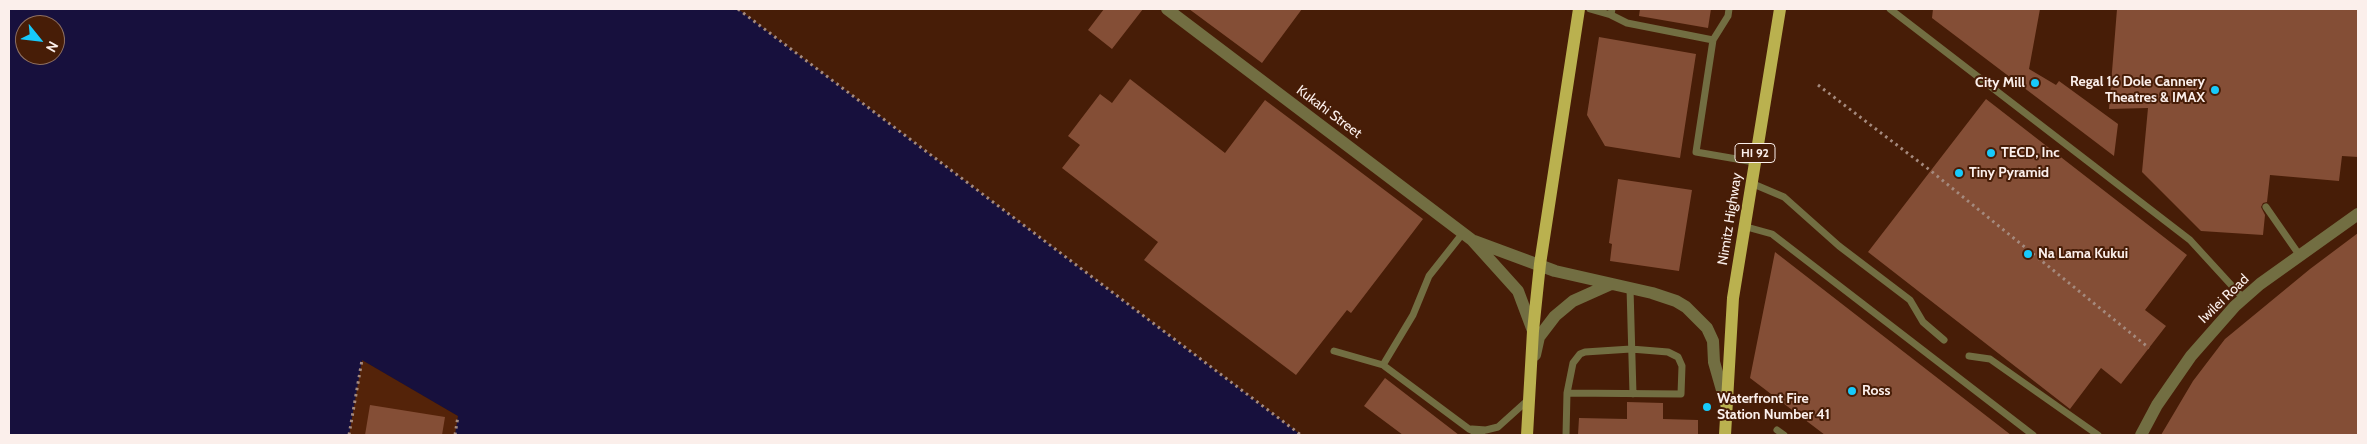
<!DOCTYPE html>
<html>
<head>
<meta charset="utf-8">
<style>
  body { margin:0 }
  #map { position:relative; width:2367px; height:444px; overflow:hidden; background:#471d07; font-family:Cabin,sans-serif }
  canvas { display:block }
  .frame { position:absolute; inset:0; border:10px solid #fbefeb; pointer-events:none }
  .north { position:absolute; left:15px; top:15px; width:50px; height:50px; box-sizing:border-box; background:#471d07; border:1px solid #8f7162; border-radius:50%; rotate:119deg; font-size:14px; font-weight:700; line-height:20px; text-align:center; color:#fbefeb }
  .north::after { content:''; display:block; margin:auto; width:18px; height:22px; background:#17cafb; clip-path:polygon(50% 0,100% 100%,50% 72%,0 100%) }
</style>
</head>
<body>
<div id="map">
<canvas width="2367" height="444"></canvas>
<div class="frame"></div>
<div class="north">N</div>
</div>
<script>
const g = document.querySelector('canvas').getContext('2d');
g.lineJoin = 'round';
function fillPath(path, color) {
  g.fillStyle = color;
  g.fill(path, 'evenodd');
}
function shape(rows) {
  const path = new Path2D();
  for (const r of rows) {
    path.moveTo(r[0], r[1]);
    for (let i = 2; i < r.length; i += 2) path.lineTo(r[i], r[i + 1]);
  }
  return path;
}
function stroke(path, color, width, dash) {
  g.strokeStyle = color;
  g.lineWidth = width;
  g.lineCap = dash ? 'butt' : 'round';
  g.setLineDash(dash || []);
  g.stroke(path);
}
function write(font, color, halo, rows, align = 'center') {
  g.font = font + ' Cabin,sans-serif';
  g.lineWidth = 4;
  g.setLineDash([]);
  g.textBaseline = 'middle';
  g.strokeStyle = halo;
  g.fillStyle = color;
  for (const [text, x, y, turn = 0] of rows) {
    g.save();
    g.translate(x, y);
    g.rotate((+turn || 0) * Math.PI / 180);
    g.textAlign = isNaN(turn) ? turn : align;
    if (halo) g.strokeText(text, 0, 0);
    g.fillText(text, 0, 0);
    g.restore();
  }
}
fillPath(shape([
  [362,360,458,416,455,435,349,435]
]), '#542309');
fillPath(shape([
  [9,9,738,9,1301,435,455,435,458,416,362,360,349,435,9,435],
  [25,25,55,25,55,55,25,55]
]), '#17103d');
fillPath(shape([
  [1104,9,1143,9,1112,49,1088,30],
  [1189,9,1302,9,1262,63],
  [1640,9,1711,9,1708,28,1639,16],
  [1933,9,2040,9,2029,69,2056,85,2059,81,2118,124,2114,156,1932,18],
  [2117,9,2358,9,2358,157,2342,156,2339,181,2270,175,2267,202,2263,203,2261,207,2265,215,2263,235,2201,231,2142,172,2148,108,2109,109],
  [1599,37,1696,54,1680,158,1605,146,1587,115],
  [1130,79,1225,153,1265,100,1423,219,1351,313,1347,310,1296,375,1144,260,1158,242,1062,168,1080,145,1068,136,1100,94,1112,103],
  [1986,99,2187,255,2145,310,2166,326,2121,384,2101,368,2070,409,1868,252],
  [1618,179,1692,190,1679,271,1610,261,1612,244,1609,243],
  [2358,233,2358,435,2161,435,2193,381,2225,339,2310,269],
  [1775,252,2011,435,1825,435,1750,378],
  [1385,378,1459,435,1403,435,1364,406],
  [1627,402,1663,403,1663,419,1698,420,1698,435,1578,435,1579,418,1627,419],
  [370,405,445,417,442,435,365,435]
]), '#844e36');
stroke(shape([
  [738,9,1301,435],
  [1818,85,1931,171,2149,348],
  [349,435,362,360],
  [455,435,458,416]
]), '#a58a7e', 3, [2.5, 4]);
stroke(shape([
  [1590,9,1611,15],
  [1612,9,1611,15,1627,23,1713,40,1728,16,1729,9],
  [1890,9,2190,240,2244,299],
  [1713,40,1696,152,1754,162],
  [1751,183,1784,197,1839,246,1910,300,1923,322,1944,340],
  [2266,207,2300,256],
  [1743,226,1772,234,2033,435],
  [1630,288,1633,394],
  [1334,351,1383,365,1469,429,1482,435],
  [1969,356,1990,359,2098,435],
  [1383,365,1413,315,1429,276,1463,233],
  [1472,429,1486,430,1498,427,1528,400],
  [1777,430,1784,435],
  [1566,435,1567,393,1573,363,1580,354,1585,352,1631,349,1668,352,1678,357,1682,366,1681,394,1567,393]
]), '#726e42', 7);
stroke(shape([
  [1167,9,1472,240,1518,291,1533,331],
  [1474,241,1555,271,1652,293,1676,301,1686,307,1707,328,1713,341,1714,362,1726,404],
  [1535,355,1539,337,1555,316,1573,301,1611,284]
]), '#726e42', 12);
stroke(shape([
  [2141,435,2157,405,2191,356,2235,306,2260,284,2358,214]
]), '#726e42', 12);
stroke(shape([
  [1527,435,1533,331,1540,264,1579,9],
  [1725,435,1733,298,1780,9]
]), '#bab14f', 12);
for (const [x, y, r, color] of [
  [2035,83,5,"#17cafb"],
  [2215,90,5,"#17cafb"],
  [1991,153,5,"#17cafb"],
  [1959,173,5,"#17cafb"],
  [2028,254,5,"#17cafb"],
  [1852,391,5,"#17cafb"],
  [1707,407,5,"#17cafb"]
]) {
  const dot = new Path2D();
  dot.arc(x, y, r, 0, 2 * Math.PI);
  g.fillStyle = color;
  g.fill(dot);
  stroke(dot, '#471d07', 2);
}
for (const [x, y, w] of [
  [1755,153,40]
]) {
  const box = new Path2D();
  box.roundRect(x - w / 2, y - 9.5, w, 19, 4);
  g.fillStyle = '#471d07';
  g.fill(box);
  stroke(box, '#fbefeb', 1);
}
write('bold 12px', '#fbefeb', null, [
  ["HI 92",1755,153]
]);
write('bold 14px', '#fbefeb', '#471d07', [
  ["Regal 16 Dole Cannery",2205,82,"right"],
  ["Theatres & IMAX",2205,98,"right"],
  ["City Mill",2025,83,"right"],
  ["TECD, Inc",2001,153],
  ["Tiny Pyramid",1969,173],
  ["Na Lama Kukui",2038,254],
  ["Ross",1862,391],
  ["Waterfront Fire",1717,399],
  ["Station Number 41",1717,415]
], 'left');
write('14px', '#fbefeb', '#471d07', [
  ["Kukahi Street",1329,112,37],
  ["Nimitz Highway",1730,219,-81],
  ["Iwilei Road",2224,299,-44]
]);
</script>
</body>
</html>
